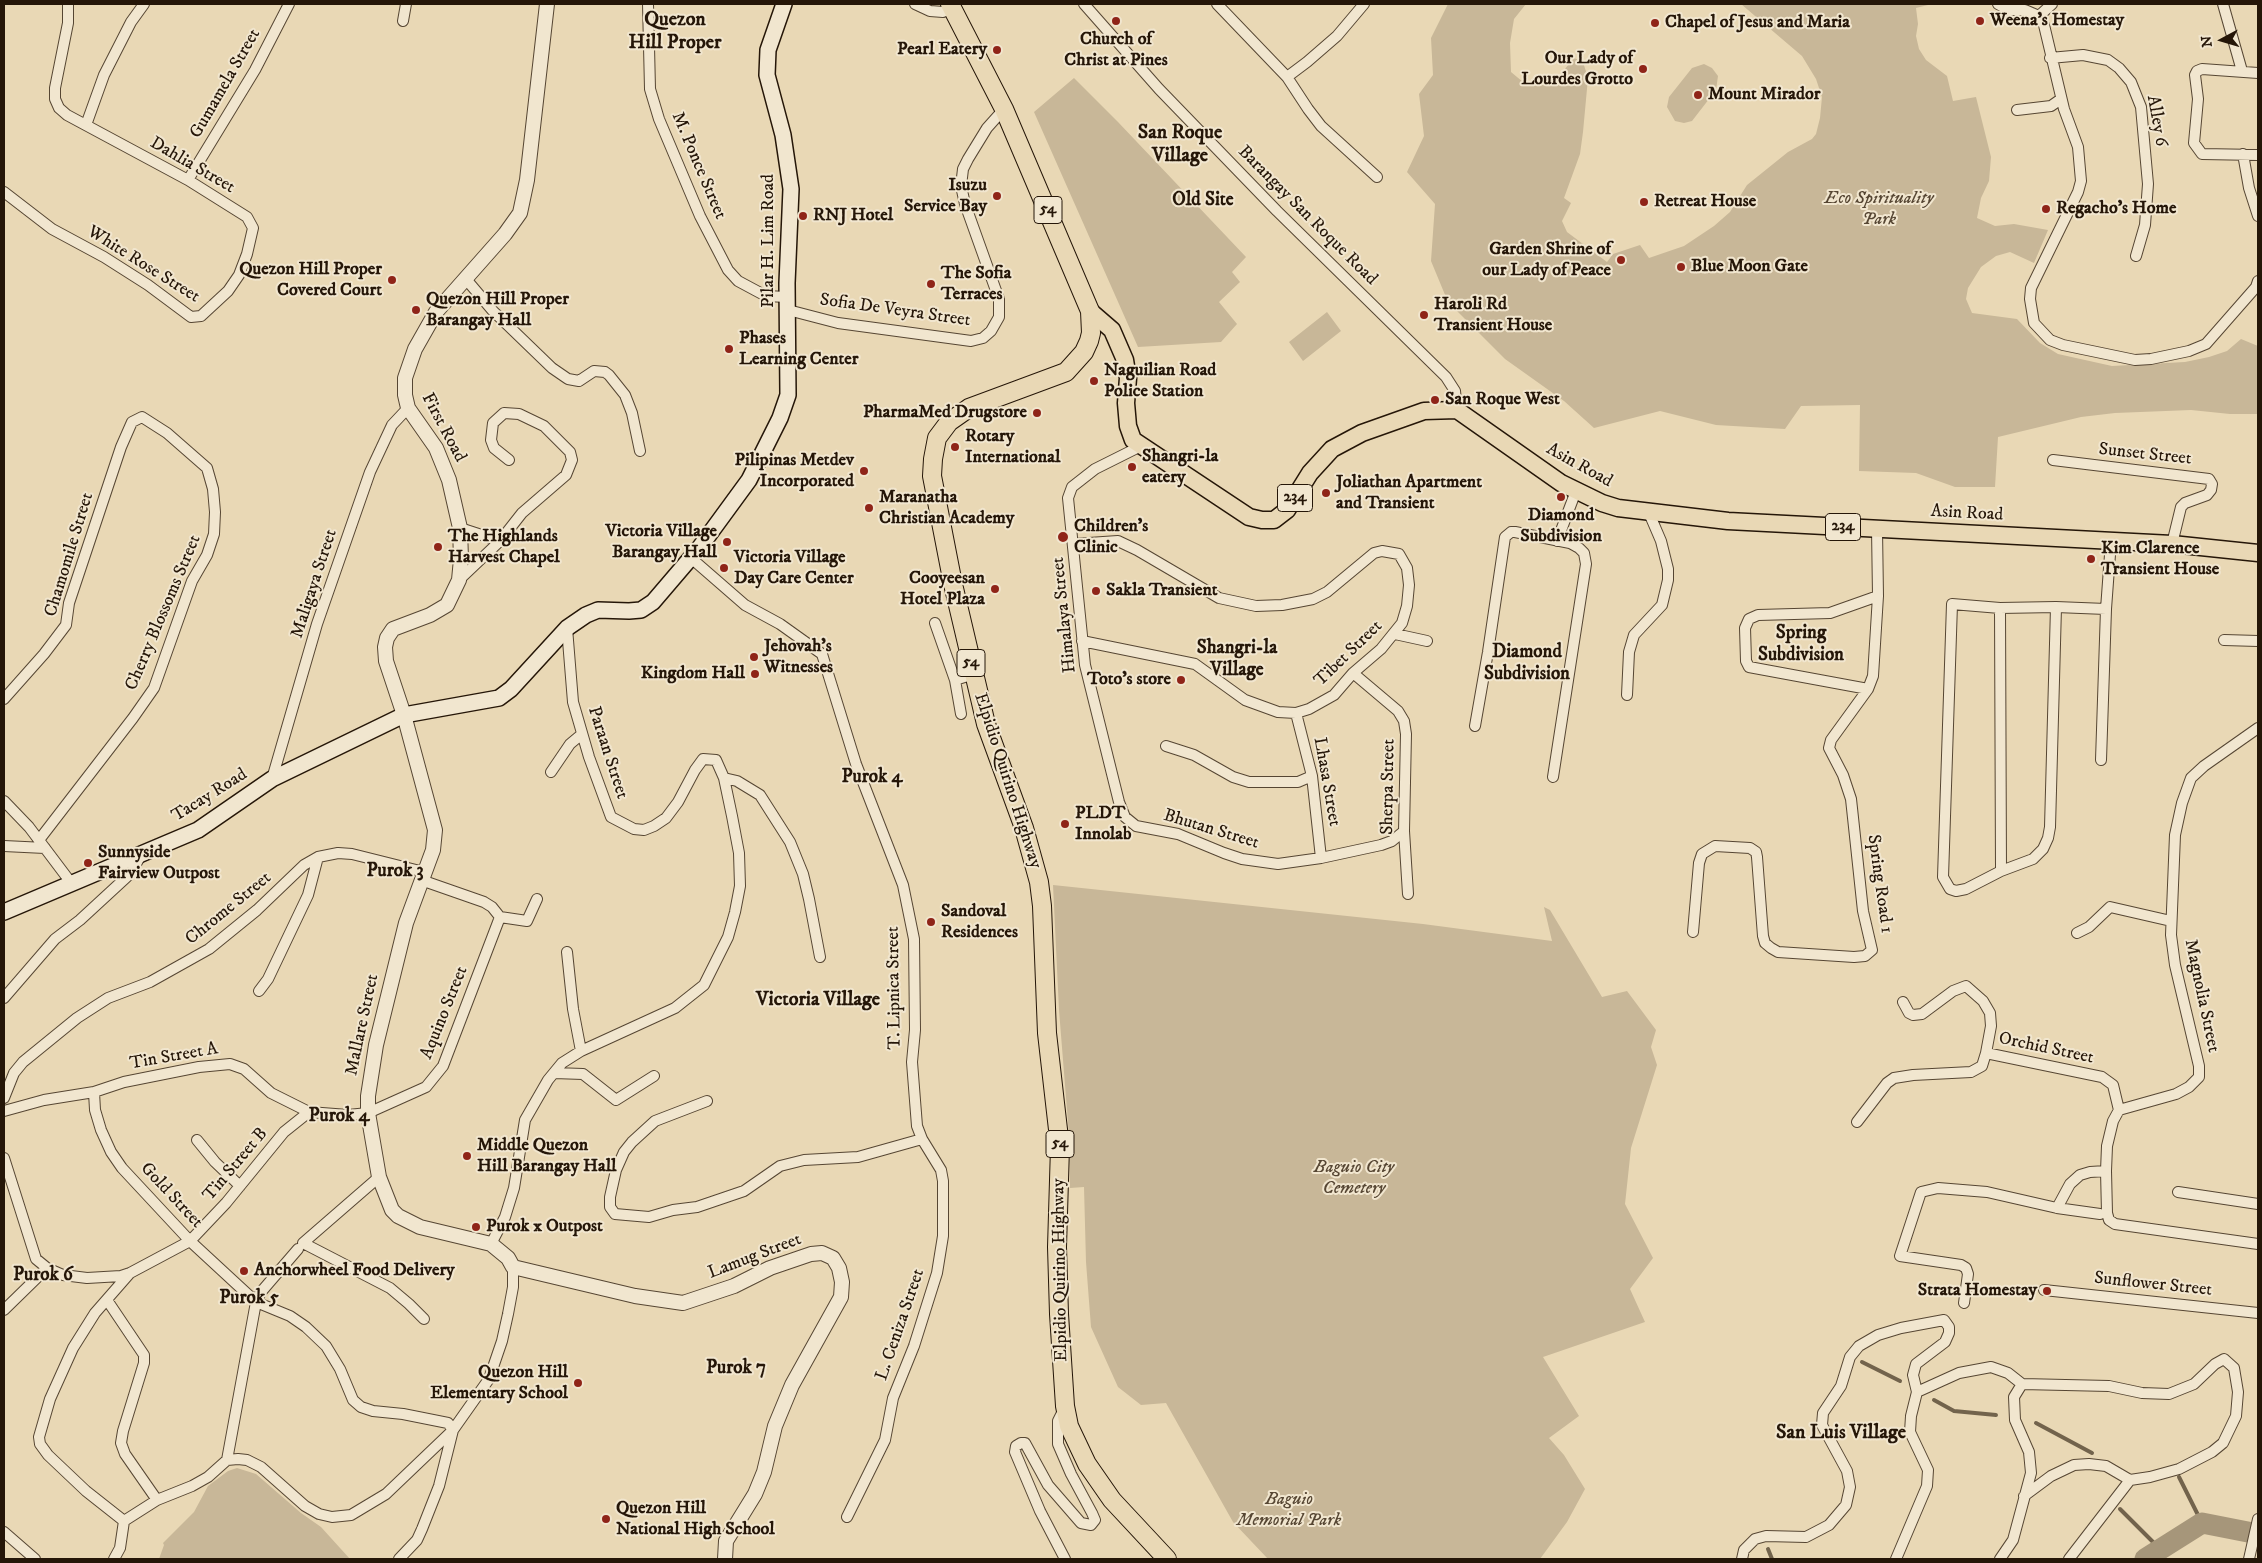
<!DOCTYPE html>
<html>
<head>
<meta charset="utf-8">
<style>
  body { margin:0 }
  #map { position:relative; width:2262px; height:1563px; overflow:hidden; background:#e9d8b5; font-family:"IM FELL DW Pica",serif }
  canvas { display:block }
  .frame { position:absolute; inset:0; border:5px solid #251608; pointer-events:none }
  .north { position:absolute; left:2197px; top:15px; width:50px; height:50px; -webkit-text-stroke:4px #f1e6cf; paint-order:stroke; rotate:264deg; font-size:14px; font-weight:700; line-height:20px; text-align:center; color:#251608 }
  .north::after { content:''; display:block; margin:auto; width:18px; height:22px; background:#251608; clip-path:polygon(50% 0,100% 100%,50% 72%,0 100%) }
</style>
</head>
<body>
<div id="map">
<canvas width="2262" height="1563"></canvas>
<div class="frame"></div>
<div class="north">N</div>
</div>
<script>
const g = document.querySelector('canvas').getContext('2d');
g.lineJoin = 'round';
function fillPath(path, color) {
  g.fillStyle = color;
  g.fill(path, 'evenodd');
}
function shape(rows) {
  const path = new Path2D();
  for (const r of rows) {
    path.moveTo(r[0], r[1]);
    for (let i = 2; i < r.length; i += 2) path.lineTo(r[i], r[i + 1]);
  }
  return path;
}
function stroke(path, color, width, dash) {
  g.strokeStyle = color;
  g.lineWidth = width;
  g.lineCap = dash ? 'butt' : 'round';
  g.setLineDash(dash || []);
  g.stroke(path);
}
function write(font, color, halo, rows, align = 'center') {
  g.font = font + ' "IM FELL DW Pica",serif';
  g.lineWidth = 4;
  g.setLineDash([]);
  g.textBaseline = 'middle';
  g.strokeStyle = halo;
  g.fillStyle = color;
  for (const [text, x, y, turn = 0] of rows) {
    g.save();
    g.translate(x, y);
    g.rotate((+turn || 0) * Math.PI / 180);
    g.textAlign = isNaN(turn) ? turn : align;
    if (halo) g.strokeText(text, 0, 0);
    g.fillText(text, 0, 0);
    g.restore();
  }
}
fillPath(shape([
  [1448,4,1526,4,1514,19,1510,43,1511,72,1523,82,1542,82,1559,76,1574,58,1583,62,1588,78,1583,132,1580,154,1564,198,1571,203,1562,221,1567,232,1607,262,1613,254,1640,245,1649,258,1684,246,1714,226,1730,212,1747,185,1788,152,1812,139,1816,134,1820,118,1822,97,1816,79,1802,56,1741,4,1932,4,1916,8,1918,24,1916,36,1919,49,1926,60,1947,76,1953,101,1976,97,1991,157,1989,181,1981,198,1977,218,1995,226,2014,224,2048,230,2034,263,2010,252,1996,256,1981,267,1968,288,1966,299,1972,313,2017,319,2040,343,2058,354,2112,366,2185,362,2209,357,2227,351,2241,339,2258,346,2258,414,2230,414,2191,410,2115,413,2081,417,1998,437,1995,487,1955,487,1916,473,1859,471,1860,405,1801,406,1785,429,1716,425,1660,411,1594,428,1564,401,1505,359,1448,302,1431,261,1435,204,1407,172,1424,136,1419,94,1433,75,1431,38],
  [1704,64,1712,68,1718,76,1716,90,1692,121,1684,123,1675,121,1667,107,1669,97,1692,68],
  [1074,78,1118,122,1246,257,1232,272,1240,282,1219,302,1237,324,1221,342,1138,347,1034,112],
  [1327,312,1341,331,1303,361,1289,342],
  [1053,885,1423,924,1552,941,1544,907,1550,910,1602,997,1627,991,1656,1030,1651,1047,1657,1065,1631,1148,1625,1204,1653,1258,1630,1289,1645,1322,1543,1357,1579,1416,1549,1438,1564,1455,1585,1489,1567,1522,1540,1559,1268,1559,1233,1522,1166,1403,1141,1405,1118,1387,1091,1327,1086,1262,1084,1187,1070,1188,1069,1135,1059,1010],
  [237,1468,256,1474,301,1513,321,1527,350,1559,159,1559,164,1545,163,1543,194,1512,208,1486,228,1471]
]), '#c8b798');
stroke(shape([
  [1862,1362,1900,1381],
  [1934,1400,1954,1411,1996,1415],
  [2036,1423,2092,1453],
  [2179,1477,2202,1523],
  [2120,1509,2161,1550],
  [1768,1549,1772,1559]
]), '#72634c', 4);
stroke(shape([
  [2145,1559,2202,1523,2258,1534]
]), '#a6967a', 21);
const minor = shape([
  [648,4,650,89,659,119,700,216,728,270,738,281,766,296,787,297],
  [915,4,930,11,943,12,952,8],
  [1084,4,1159,89,1277,211,1446,377,1455,391,1457,410],
  [1217,4,1287,77,1308,109,1321,126,1377,177],
  [1998,4,2009,10,2025,10,2039,16,2044,25,2064,109,2078,147,2081,181,2078,192,2031,288,2030,299,2034,323,2050,340,2063,345,2135,360,2151,359,2189,351,2206,344,2256,287,2258,281],
  [2223,4,2242,71],
  [2039,16,2052,4],
  [403,21,406,4],
  [2050,58,2083,55,2108,60,2119,68,2131,82,2141,107,2148,184,2145,225,2136,256],
  [2258,73,2202,69,2197,71,2195,75,2198,99,2194,143,2202,154,2258,155],
  [1287,77,1307,62,1337,36,1364,4],
  [2017,110,2051,106,2061,99],
  [86,125,104,75,131,22,144,4],
  [2243,154,2249,188,2258,216],
  [188,180,255,70,289,4],
  [4,192,52,229,104,257,148,285,191,317,201,316,228,291,239,275,247,254,253,228,247,217,188,180,67,115,59,108,55,99,55,88,68,23,68,4],
  [465,278,493,311,552,368,568,379,579,381,594,371,605,372,609,375,625,395,632,413,640,451],
  [788,310,838,323,971,341,983,338,991,331,999,317,999,299,965,204,961,186,963,169,968,159,987,128,1004,109],
  [1141,446,1095,469,1072,487,1068,498,1085,665,1119,802,1125,817,1136,826,1178,834,1224,853,1242,859,1278,864,1321,858,1381,845,1392,841,1404,831],
  [2053,460,2209,479,2212,484,2211,490,2207,495,2185,503,2181,507,2172,544],
  [500,541,522,513,566,475,572,460,570,452,544,426,519,414,504,413,493,423,491,440,494,448,509,460],
  [1557,541,1576,491],
  [1074,544,1118,541,1137,550,1219,598,1256,606,1282,605,1313,599,1327,592,1374,553,1382,551,1399,554,1407,568,1409,585,1407,606,1402,623,1381,649,1353,673,1334,695,1309,709,1296,713,1278,712,1245,700,1195,664,1082,641],
  [691,558,745,605,780,624,822,654,856,764,903,885,914,939,915,1030,912,1062,917,1126,922,1139,941,1170,943,1181,943,1236,937,1273,914,1346,893,1398,885,1440,847,1517],
  [459,580,500,541,460,528],
  [2056,607,2050,827,2048,838,2043,849,2033,859,2001,871,1966,889,1956,891,1950,889,1943,877,1952,604,2000,608,2056,607,2106,609,2111,541],
  [2000,608,2001,871],
  [935,623,955,680,974,674],
  [1395,634,1427,641],
  [2224,640,2258,641],
  [1353,673,1398,711,1404,721,1406,734,1404,831,1408,894],
  [955,680,961,714],
  [1868,689,1749,667,1746,661,1745,628,1749,619,1758,615,1830,613,1878,596],
  [1627,695,1629,652,1634,635,1662,605,1668,580,1668,569,1661,541,1649,513],
  [4,699,44,654,66,625,69,603,121,447,132,422,142,417,167,433,207,468,213,489,215,512,214,534,207,555,192,581,154,688,133,718,39,840],
  [1296,713,1312,776,1321,858],
  [1475,726,1488,652,1505,537,1511,532,1515,532,1570,543,1579,548,1584,553,1586,564,1553,777],
  [2258,728,2204,766,2191,778,2182,803,2175,835,2171,935,2175,965,2199,1066,2199,1077,2189,1087,2176,1094,2119,1110,2113,1121,2107,1146,2106,1171,2107,1213,2109,1220,2115,1224,2258,1244],
  [1166,746,1194,755,1233,777,1249,782,1298,782,1312,776],
  [2101,760,2106,609],
  [551,772,570,744,582,734],
  [724,778,737,781,760,795,790,842,803,874,809,899,820,957],
  [272,779,317,624,370,472,392,425,408,408],
  [4,801,29,827,72,884],
  [4,846,45,848],
  [421,880,484,902,492,907,500,917,527,921,537,899],
  [1693,932,1699,863,1702,854,1715,846,1750,848,1756,852,1757,857,1763,936,1765,943,1771,948,1778,952,1854,957,1865,956,1872,950,1863,911,1851,799,1843,775,1829,748,1831,740,1868,689,1873,676,1878,596,1877,529],
  [2077,933,2089,927,2110,907,2171,921],
  [567,952,573,1009,581,1051],
  [259,991,268,979,308,895,318,857],
  [4,998,55,939,80,920,131,873,142,853],
  [1903,1002,1909,1013,1913,1015,1922,1014,1953,991,1966,986,1983,1001,1990,1013,1991,1026,1986,1053],
  [554,1073,583,1074,616,1100,654,1076],
  [94,1092,95,1110,101,1130,111,1152,122,1168,190,1241,256,1302,290,1316,306,1327,326,1346,340,1369,353,1400,361,1407,373,1411,403,1414,448,1423,453,1430,386,1494,351,1515,332,1517,319,1514,305,1506,261,1467,247,1460,238,1459,227,1460,208,1477,192,1486,157,1500,124,1521],
  [4,1098,14,1073,23,1062,77,1018,108,998,150,982,209,949,257,910,304,865,318,857,338,853,352,854,424,872],
  [707,1101,655,1121,632,1142,624,1152,616,1170,610,1197,610,1207,615,1214,649,1217,673,1210,697,1207,744,1191,780,1166,804,1160,858,1157,922,1139],
  [4,1111,44,1100,94,1092,124,1082,199,1067,230,1064,244,1069,271,1093,309,1112,348,1115,368,1113,426,1087,443,1066,500,917],
  [1857,1122,1887,1083,1894,1078,1913,1075,1971,1072,1982,1066,1986,1053,2102,1077,2113,1085,2119,1110],
  [197,1140,215,1162,240,1186],
  [4,1158,36,1259,47,1268,63,1275,87,1278,121,1276,130,1273,190,1241,226,1203,284,1132,309,1112],
  [379,1177,303,1243,390,1288,409,1304,424,1319],
  [2178,1192,2258,1204],
  [2057,1208,2070,1184,2080,1175,2090,1172,2106,1171],
  [491,1244,505,1217,514,1188,525,1120,548,1080,562,1063,581,1051,675,1008,704,985,728,937,735,912,740,886,739,853,732,816,724,778,716,760,703,759,695,770,678,802,666,818,654,826,644,830,634,829,611,817,589,757,573,702,567,628],
  [2044,1290,2258,1313],
  [107,1300,144,1355,144,1363,123,1431,121,1443,125,1454,157,1500],
  [1964,1303,1968,1274,1966,1268,1961,1265,1900,1256,1921,1192,1938,1188,1987,1192,2057,1208,2100,1214],
  [4,1310,47,1268],
  [1065,1407,1058,1421,1058,1444,1071,1474,1092,1513,1095,1520,1091,1525,1081,1523,1048,1485,1025,1443,1021,1443,1016,1446,1015,1452,1040,1511,1065,1559],
  [227,1460,256,1302,261,1292,298,1249],
  [124,1521,86,1491,48,1455,40,1444,39,1437,50,1399,73,1348,95,1313,130,1273],
  [4,1532,35,1559],
  [114,1559,120,1548,124,1521],
  [399,1559,417,1540,422,1529,439,1486,453,1430,489,1379,502,1341,508,1314,513,1287,513,1267],
  [1742,1559,1744,1550,1755,1539,1766,1536,1806,1537,1829,1525,1846,1505,1850,1487,1847,1471,1822,1425,1823,1413,1841,1386,1850,1357,1859,1346,1878,1335,1901,1328,1944,1320,1949,1327,1949,1333,1945,1342,1916,1364,1913,1375,1917,1392],
  [1896,1559,1927,1486,1928,1470,1910,1432,1911,1416,1917,1392,1959,1373,1991,1367,2008,1373,2022,1384,2109,1386,2142,1393,2169,1394,2194,1384,2215,1364,2224,1359,2234,1368,2238,1392,2236,1416,2223,1443,2212,1452,2179,1469,2150,1477,2130,1480,2106,1466,2089,1464,2074,1465,2051,1476,2024,1496],
  [2000,1559,2013,1540,2031,1473,2029,1452,2015,1420,2014,1397,2022,1384],
  [2069,1559,2130,1480],
  [2249,1559,2258,1519]
]);
const tertiary = shape([
  [547,4,527,180,520,213,505,234,436,312,415,349,405,378,405,395,408,408,436,448,449,480,460,528,461,559,459,580,447,605,430,615,393,629,387,638,385,647,386,661,404,715,435,830,433,850,406,923,376,1045,368,1096,368,1113,379,1177,392,1210,398,1216,420,1227,491,1244,508,1258,513,1267,635,1296,683,1303,734,1286,770,1268,811,1254,822,1253,833,1258,839,1268,842,1282,841,1297,792,1385,775,1426,764,1472,755,1494,726,1541,725,1559]
]);
const secondary = shape([
  [4,912,198,830,272,779,404,715,499,698,511,689,567,628,586,615,598,610,629,611,641,610,653,602,700,547,749,480,780,418,788,395,787,283,791,189,783,135,767,75,768,50,784,4]
]);
const primary = shape([
  [1090,311,1112,330,1125,360,1128,378,1126,403,1128,426,1133,440,1249,517,1262,520,1274,520,1287,510,1310,473,1332,449,1362,433,1424,411,1457,410,1561,483,1602,503,1618,508,1728,521,2172,544,2258,553]
]);
const trunk = shape([
  [950,4,1004,109,1090,311,1091,333,1089,341,1084,352,1066,372,969,408,949,422,937,438,933,459,932,476,953,584,986,724,1024,828,1039,882,1042,906,1047,1033,1060,1147,1057,1247,1059,1314,1065,1406,1069,1426,1087,1464,1112,1500,1167,1559]
]);
stroke(minor, '#564633', 12);
stroke(tertiary, '#564633', 16);
stroke(secondary, '#251608', 18);
stroke(primary, '#251608', 19);
stroke(trunk, '#251608', 20);
stroke(minor, '#f1e6cf', 10);
stroke(tertiary, '#f1e6cf', 14);
stroke(secondary, '#f1e6cf', 15);
stroke(primary, '#e9d8b5', 16);
stroke(trunk, '#e9d8b5', 18);
for (const [x, y, r, color] of [
  [1116,21,5,"#8f2418"],
  [1980,21,5,"#8f2418"],
  [1655,23,5,"#8f2418"],
  [997,50,5,"#8f2418"],
  [1643,69,5,"#8f2418"],
  [1698,95,5,"#8f2418"],
  [997,196,5,"#8f2418"],
  [1644,202,5,"#8f2418"],
  [2046,209,5,"#8f2418"],
  [803,216,5,"#8f2418"],
  [1621,260,5,"#8f2418"],
  [1681,267,5,"#8f2418"],
  [392,280,5,"#8f2418"],
  [931,284,5,"#8f2418"],
  [416,310,5,"#8f2418"],
  [1424,315,5,"#8f2418"],
  [729,349,5,"#8f2418"],
  [1094,381,5,"#8f2418"],
  [1435,400,5,"#8f2418"],
  [1037,413,5,"#8f2418"],
  [955,447,5,"#8f2418"],
  [1132,467,5,"#8f2418"],
  [864,471,5,"#8f2418"],
  [1326,493,5,"#8f2418"],
  [1561,497,5,"#8f2418"],
  [869,508,5,"#8f2418"],
  [1063,537,6,"#8f2418"],
  [727,542,5,"#8f2418"],
  [438,547,5,"#8f2418"],
  [2091,559,5,"#8f2418"],
  [724,568,5,"#8f2418"],
  [995,589,5,"#8f2418"],
  [1096,591,5,"#8f2418"],
  [754,657,5,"#8f2418"],
  [755,674,5,"#8f2418"],
  [1181,680,5,"#8f2418"],
  [1065,824,5,"#8f2418"],
  [88,863,5,"#8f2418"],
  [931,922,5,"#8f2418"],
  [467,1156,5,"#8f2418"],
  [476,1227,5,"#8f2418"],
  [244,1271,5,"#8f2418"],
  [2047,1291,5,"#8f2418"],
  [578,1383,5,"#8f2418"],
  [606,1519,5,"#8f2418"]
]) {
  const dot = new Path2D();
  dot.arc(x, y, r, 0, 2 * Math.PI);
  g.fillStyle = color;
  g.fill(dot);
  stroke(dot, '#f1e6cf', 2);
}
for (const [x, y, w] of [
  [1048,210,28],
  [1295,498,35],
  [1843,527,35],
  [971,663,28],
  [1060,1144,28]
]) {
  const box = new Path2D();
  box.roundRect(x - w / 2, y - 13.5, w, 27, 4);
  g.fillStyle = '#f1e6cf';
  g.fill(box);
  stroke(box, '#251608', 1);
}
write('bold 16px', '#251608', null, [
  ["54",1048,210],
  ["234",1295,498],
  ["234",1843,527],
  ["54",971,663],
  ["54",1060,1144]
]);
write('bold 18px', '#251608', '#f1e6cf', [
  ["Weena's Homestay",1990,21],
  ["Chapel of Jesus and Maria",1665,23],
  ["Church of",1116,40,"center"],
  ["Christ at Pines",1116,61,"center"],
  ["Pearl Eatery",987,50,"right"],
  ["Our Lady of",1633,59,"right"],
  ["Lourdes Grotto",1633,80,"right"],
  ["Mount Mirador",1708,95],
  ["Isuzu",987,186,"right"],
  ["Service Bay",987,207,"right"],
  ["Retreat House",1654,202],
  ["Regacho’s Home",2056,209],
  ["RNJ Hotel",813,216],
  ["Garden Shrine of",1611,250,"right"],
  ["our Lady of Peace",1611,271,"right"],
  ["Blue Moon Gate",1691,267],
  ["Quezon Hill Proper",382,270,"right"],
  ["Covered Court",382,291,"right"],
  ["The Sofia",941,274],
  ["Terraces",941,295],
  ["Quezon Hill Proper",426,300],
  ["Barangay Hall",426,321],
  ["Haroli Rd",1434,305],
  ["Transient House",1434,326],
  ["Phases",739,339],
  ["Learning Center",739,360],
  ["Naguilian Road",1104,371],
  ["Police Station",1104,392],
  ["San Roque West",1445,400],
  ["PharmaMed Drugstore",1027,413,"right"],
  ["Rotary",965,437],
  ["International",965,458],
  ["Shangri-la",1142,457],
  ["eatery",1142,478],
  ["Pilipinas Metdev",854,461,"right"],
  ["Incorporated",854,482,"right"],
  ["Joliathan Apartment",1336,483],
  ["and Transient",1336,504],
  ["Maranatha",879,498],
  ["Christian Academy",879,519],
  ["Diamond",1561,516,"center"],
  ["Subdivision",1561,537,"center"],
  ["Children's",1074,527],
  ["Clinic",1074,548],
  ["Victoria Village",717,532,"right"],
  ["Barangay Hall",717,553,"right"],
  ["The Highlands",448,537],
  ["Harvest Chapel",448,558],
  ["Kim Clarence",2101,549],
  ["Transient House",2101,570],
  ["Victoria Village",734,558],
  ["Day Care Center",734,579],
  ["Cooyeesan",985,579,"right"],
  ["Hotel Plaza",985,600,"right"],
  ["Sakla Transient",1106,591],
  ["Jehovah's",764,647],
  ["Witnesses",764,668],
  ["Kingdom Hall",745,674,"right"],
  ["Toto's store",1171,680,"right"],
  ["PLDT",1075,814],
  ["Innolab",1075,835],
  ["Sunnyside",98,853],
  ["Fairview Outpost",98,874],
  ["Sandoval",941,912],
  ["Residences",941,933],
  ["Middle Quezon",477,1146],
  ["Hill Barangay Hall",477,1167],
  ["Purok x Outpost",486,1227],
  ["Anchorwheel Food Delivery",254,1271],
  ["Strata Homestay",2037,1291,"right"],
  ["Quezon Hill",568,1373,"right"],
  ["Elementary School",568,1394,"right"],
  ["Quezon Hill",616,1509],
  ["National High School",616,1530]
], 'left');
write('18px', '#251608', '#f1e6cf', [
  ["Gumamela Street",226,84,-60],
  ["Alley 6",2156,121,80],
  ["Dahlia Street",192,166,30],
  ["M. Ponce Street",698,166,67],
  ["Barangay San Roque Road",1307,216,45],
  ["Pilar H. Lim Road",769,241,-90],
  ["White Rose Street",143,265,32],
  ["Sofia De Veyra Street",895,311,8],
  ["First Road",443,428,62],
  ["Sunset Street",2145,455,6],
  ["Asin Road",1579,466,29],
  ["Asin Road",1967,514,3],
  ["Chamomile Street",70,555,-73],
  ["Maligaya Street",315,584,-72],
  ["Cherry Blossoms Street",164,613,-67],
  ["Himalaya Street",1065,615,-96],
  ["Tibet Street",1349,654,-44],
  ["Paraan Street",607,753,72],
  ["Elpidio Quirino Highway",1007,781,72],
  ["Lhasa Street",1326,782,80],
  ["Sherpa Street",1389,787,-89],
  ["Tacay Road",210,796,-32],
  ["Bhutan Street",1211,830,17],
  ["Spring Road 1",1879,884,82],
  ["Chrome Street",229,909,-39],
  ["T. Lipnica Street",895,988,-91],
  ["Magnolia Street",2201,996,78],
  ["Aquino Street",445,1013,-68],
  ["Mallare Street",363,1025,-78],
  ["Orchid Street",2046,1049,12],
  ["Tin Street A",174,1057,-10],
  ["Tin Street B",236,1165,-50],
  ["Gold Street",171,1196,47],
  ["Lamug Street",755,1257,-21],
  ["Elpidio Quirino Highway",1061,1270,-91],
  ["Sunflower Street",2153,1285,6],
  ["L. Ceniza Street",901,1325,-71]
]);
write('italic 18px', '#564633', '#f1e6cf', [
  ["Eco Spirituality",1879,199],
  ["Park",1879,220],
  ["Baguio City",1354,1168],
  ["Cemetery",1354,1189],
  ["Baguio",1289,1500],
  ["Memorial Park",1289,1521]
]);
write('bold 19px', '#251608', '#f1e6cf', [
  ["Old Site",1203,201],
  ["Spring",1801,634],
  ["Subdivision",1801,656],
  ["Shangri-la",1237,649],
  ["Village",1237,671],
  ["Diamond",1527,653],
  ["Subdivision",1527,675],
  ["Purok 4",872,778],
  ["Purok 3",395,872],
  ["Purok 4",339,1117],
  ["Purok 6",43,1276],
  ["Purok 5",249,1299],
  ["Purok 7",736,1369]
]);
write('bold 20px', '#251608', '#f1e6cf', [
  ["Quezon",675,21],
  ["Hill Proper",675,44],
  ["San Roque",1180,134],
  ["Village",1180,157],
  ["Victoria Village",818,1001],
  ["San Luis Village",1841,1434]
]);
</script>
</body>
</html>
